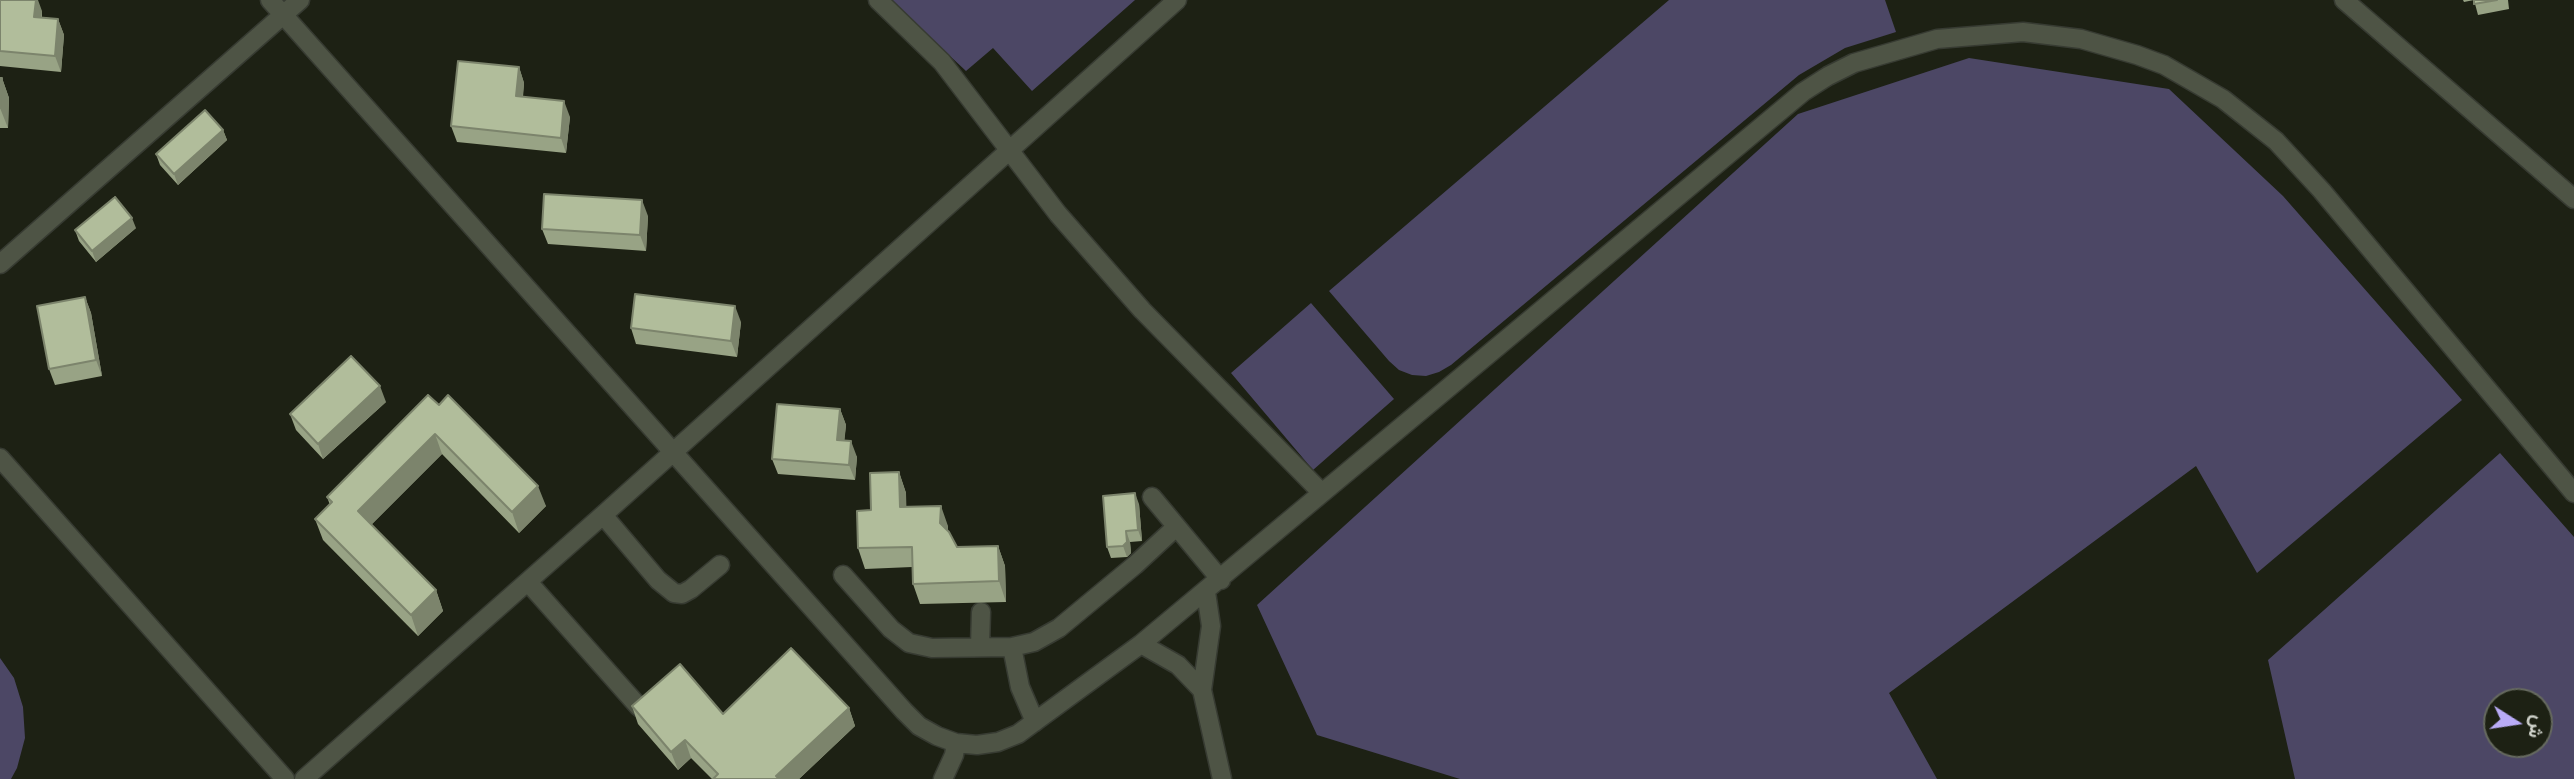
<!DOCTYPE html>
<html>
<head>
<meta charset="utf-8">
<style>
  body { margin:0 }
  #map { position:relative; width:2574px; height:779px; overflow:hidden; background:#1d2114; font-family:Helvetica,Vazirmatn,sans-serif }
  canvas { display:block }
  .north { position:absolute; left:2483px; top:688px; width:70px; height:70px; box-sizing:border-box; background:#1d2114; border:2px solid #65695e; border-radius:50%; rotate:102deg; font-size:19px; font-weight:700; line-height:28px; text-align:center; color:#d1d4cc }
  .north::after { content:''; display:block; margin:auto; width:24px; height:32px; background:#b9abf7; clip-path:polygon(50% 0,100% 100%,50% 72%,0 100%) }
</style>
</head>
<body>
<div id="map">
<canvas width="2574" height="779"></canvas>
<div class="north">ش</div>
</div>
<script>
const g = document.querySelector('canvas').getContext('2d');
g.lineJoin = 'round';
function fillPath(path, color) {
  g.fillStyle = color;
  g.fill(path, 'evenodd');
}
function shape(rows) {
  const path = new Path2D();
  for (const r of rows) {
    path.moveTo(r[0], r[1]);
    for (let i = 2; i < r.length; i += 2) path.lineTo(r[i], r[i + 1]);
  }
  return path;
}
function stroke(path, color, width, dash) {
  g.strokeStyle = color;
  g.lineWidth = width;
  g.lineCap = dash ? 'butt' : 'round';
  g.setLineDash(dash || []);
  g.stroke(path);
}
fillPath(shape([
  [890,0,1135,0,1032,91,993,48,966,71],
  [1669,0,1885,0,1896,32,1845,48,1799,75,1451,365,1439,372,1426,376,1412,375,1399,370,1389,361,1329,291],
  [1969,58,2169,89,2283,196,2462,400,2257,573,2196,466,1889,693,1937,779,1460,779,1317,735,1257,605,1798,114],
  [1311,303,1394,399,1313,470,1231,373],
  [2500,453,2574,537,2574,779,2295,779,2268,660],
  [2497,702,2539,702,2539,744,2497,744],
  [0,658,14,678,23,707,25,738,17,768,11,779,0,779]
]), '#4c4765');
const minor = shape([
  [270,0,904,711,919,726,937,736,956,743,977,745,998,742,1018,734,1141,644,1803,92,1828,76,1854,63,1937,39,2023,32,2081,39,2137,55,2164,65,2223,99,2276,141,2322,191,2574,493],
  [878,0,942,62,1058,214,1142,310,1321,492],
  [2344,0,2574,199],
  [0,264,300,0],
  [0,458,285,779],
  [1152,497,1221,580],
  [603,515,658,580,674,593,682,594,691,589,720,565],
  [843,575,891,629,909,643,932,648,1012,647,1034,642,1059,628,1135,565,1176,527],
  [528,582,639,707],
  [1206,592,1211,626,1202,690,1222,779],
  [1141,644,1178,665,1202,690],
  [980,646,981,612],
  [1012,647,1020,687,1035,722],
  [304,779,603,515,1177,0],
  [943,779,954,755,956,743]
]);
stroke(minor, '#373b32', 21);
stroke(minor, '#4e5445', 18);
fillPath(shape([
  [0,0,42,11,42,17,58,19,64,35,61,72,0,66],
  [2463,0,2508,0,2509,9,2478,15,2474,0,2464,2],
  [519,67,524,83,523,97,570,117,566,153,457,142,451,126],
  [0,78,2,78,9,98,8,128,0,128],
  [223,130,227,140,178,185,160,165,156,154],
  [648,216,646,251,548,244,542,229],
  [136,228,96,262,79,241,75,230],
  [85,297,91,313,102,376,55,385,49,369],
  [741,322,737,357,636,344,631,328],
  [386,402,323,459,296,430,290,414],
  [439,405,546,506,519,533,442,454,371,525,436,590,443,611,418,636,323,540,315,519,330,505,327,497],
  [840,409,846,425,844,441,857,457,855,480,778,474,772,459],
  [899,472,906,493,906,507,948,526,948,531,957,547,998,546,1005,566,1006,602,920,604,913,584,912,567,865,569,858,548],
  [1139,504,1142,541,1130,542,1131,553,1127,557,1111,558,1107,547],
  [632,706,723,714,849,708,855,726,799,779,712,779,691,758,678,770,638,724]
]), '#98a385');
fillPath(shape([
  [36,0,38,0,42,11,40,32,34,17],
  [58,19,64,35,61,72,55,56],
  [519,67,524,83,521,112,516,96],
  [2,78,9,98,8,128,0,108],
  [564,101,570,117,566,153,561,138],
  [223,130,227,140,178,185,174,174],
  [642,200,648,216,646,251,640,235],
  [132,218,136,228,96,262,92,251],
  [85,297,91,313,102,376,96,360],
  [735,306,741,322,737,357,731,341],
  [380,386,386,402,323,459,318,444],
  [840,409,846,425,843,456,837,440],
  [435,434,442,454,365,531,358,511],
  [851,441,857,457,855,480,849,465],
  [899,472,906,493,907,527,900,507],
  [538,486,546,506,519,533,512,512],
  [1135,493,1139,504,1142,541,1138,530],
  [941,506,948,526,947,544,940,523],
  [1126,531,1130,542,1131,553,1127,557,1123,546],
  [998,546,1005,566,1006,602,999,581],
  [436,590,443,611,418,636,411,615],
  [849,708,855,726,799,779,777,779,776,776],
  [685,740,691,758,678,770,671,752]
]), '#7c846c');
const building = shape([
  [0,0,36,0,34,17,58,19,55,56,0,51,0,0],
  [2474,0,2497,0,2474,4,2474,0],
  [458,61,519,67,516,96,564,101,561,138,451,126,458,61],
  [0,78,2,78,0,108,0,78],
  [205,110,223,130,174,174,156,154,205,110],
  [544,194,642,200,640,235,542,229,544,194],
  [115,197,132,218,92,251,75,230,115,197],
  [635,294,735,306,731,341,631,328,635,294],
  [85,297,96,360,49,369,37,306,85,297],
  [351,356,380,386,318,444,290,414,351,356],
  [428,395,439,405,448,395,538,486,512,512,435,434,358,511,436,590,411,615,315,519,332,502,327,497,428,395],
  [777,404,840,409,837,440,851,441,849,465,772,459,777,404],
  [899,472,900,507,941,506,940,523,949,532,957,547,998,546,999,581,913,584,912,547,858,548,857,511,871,510,870,473,899,472],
  [1135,493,1138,530,1126,531,1127,542,1123,546,1107,547,1103,496,1135,493],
  [791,648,849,708,776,776,779,779,713,779,718,774,685,740,671,752,632,706,680,664,723,714,791,648]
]);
fillPath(building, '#b1bd9b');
stroke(building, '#7c846c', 2);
</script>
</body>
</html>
